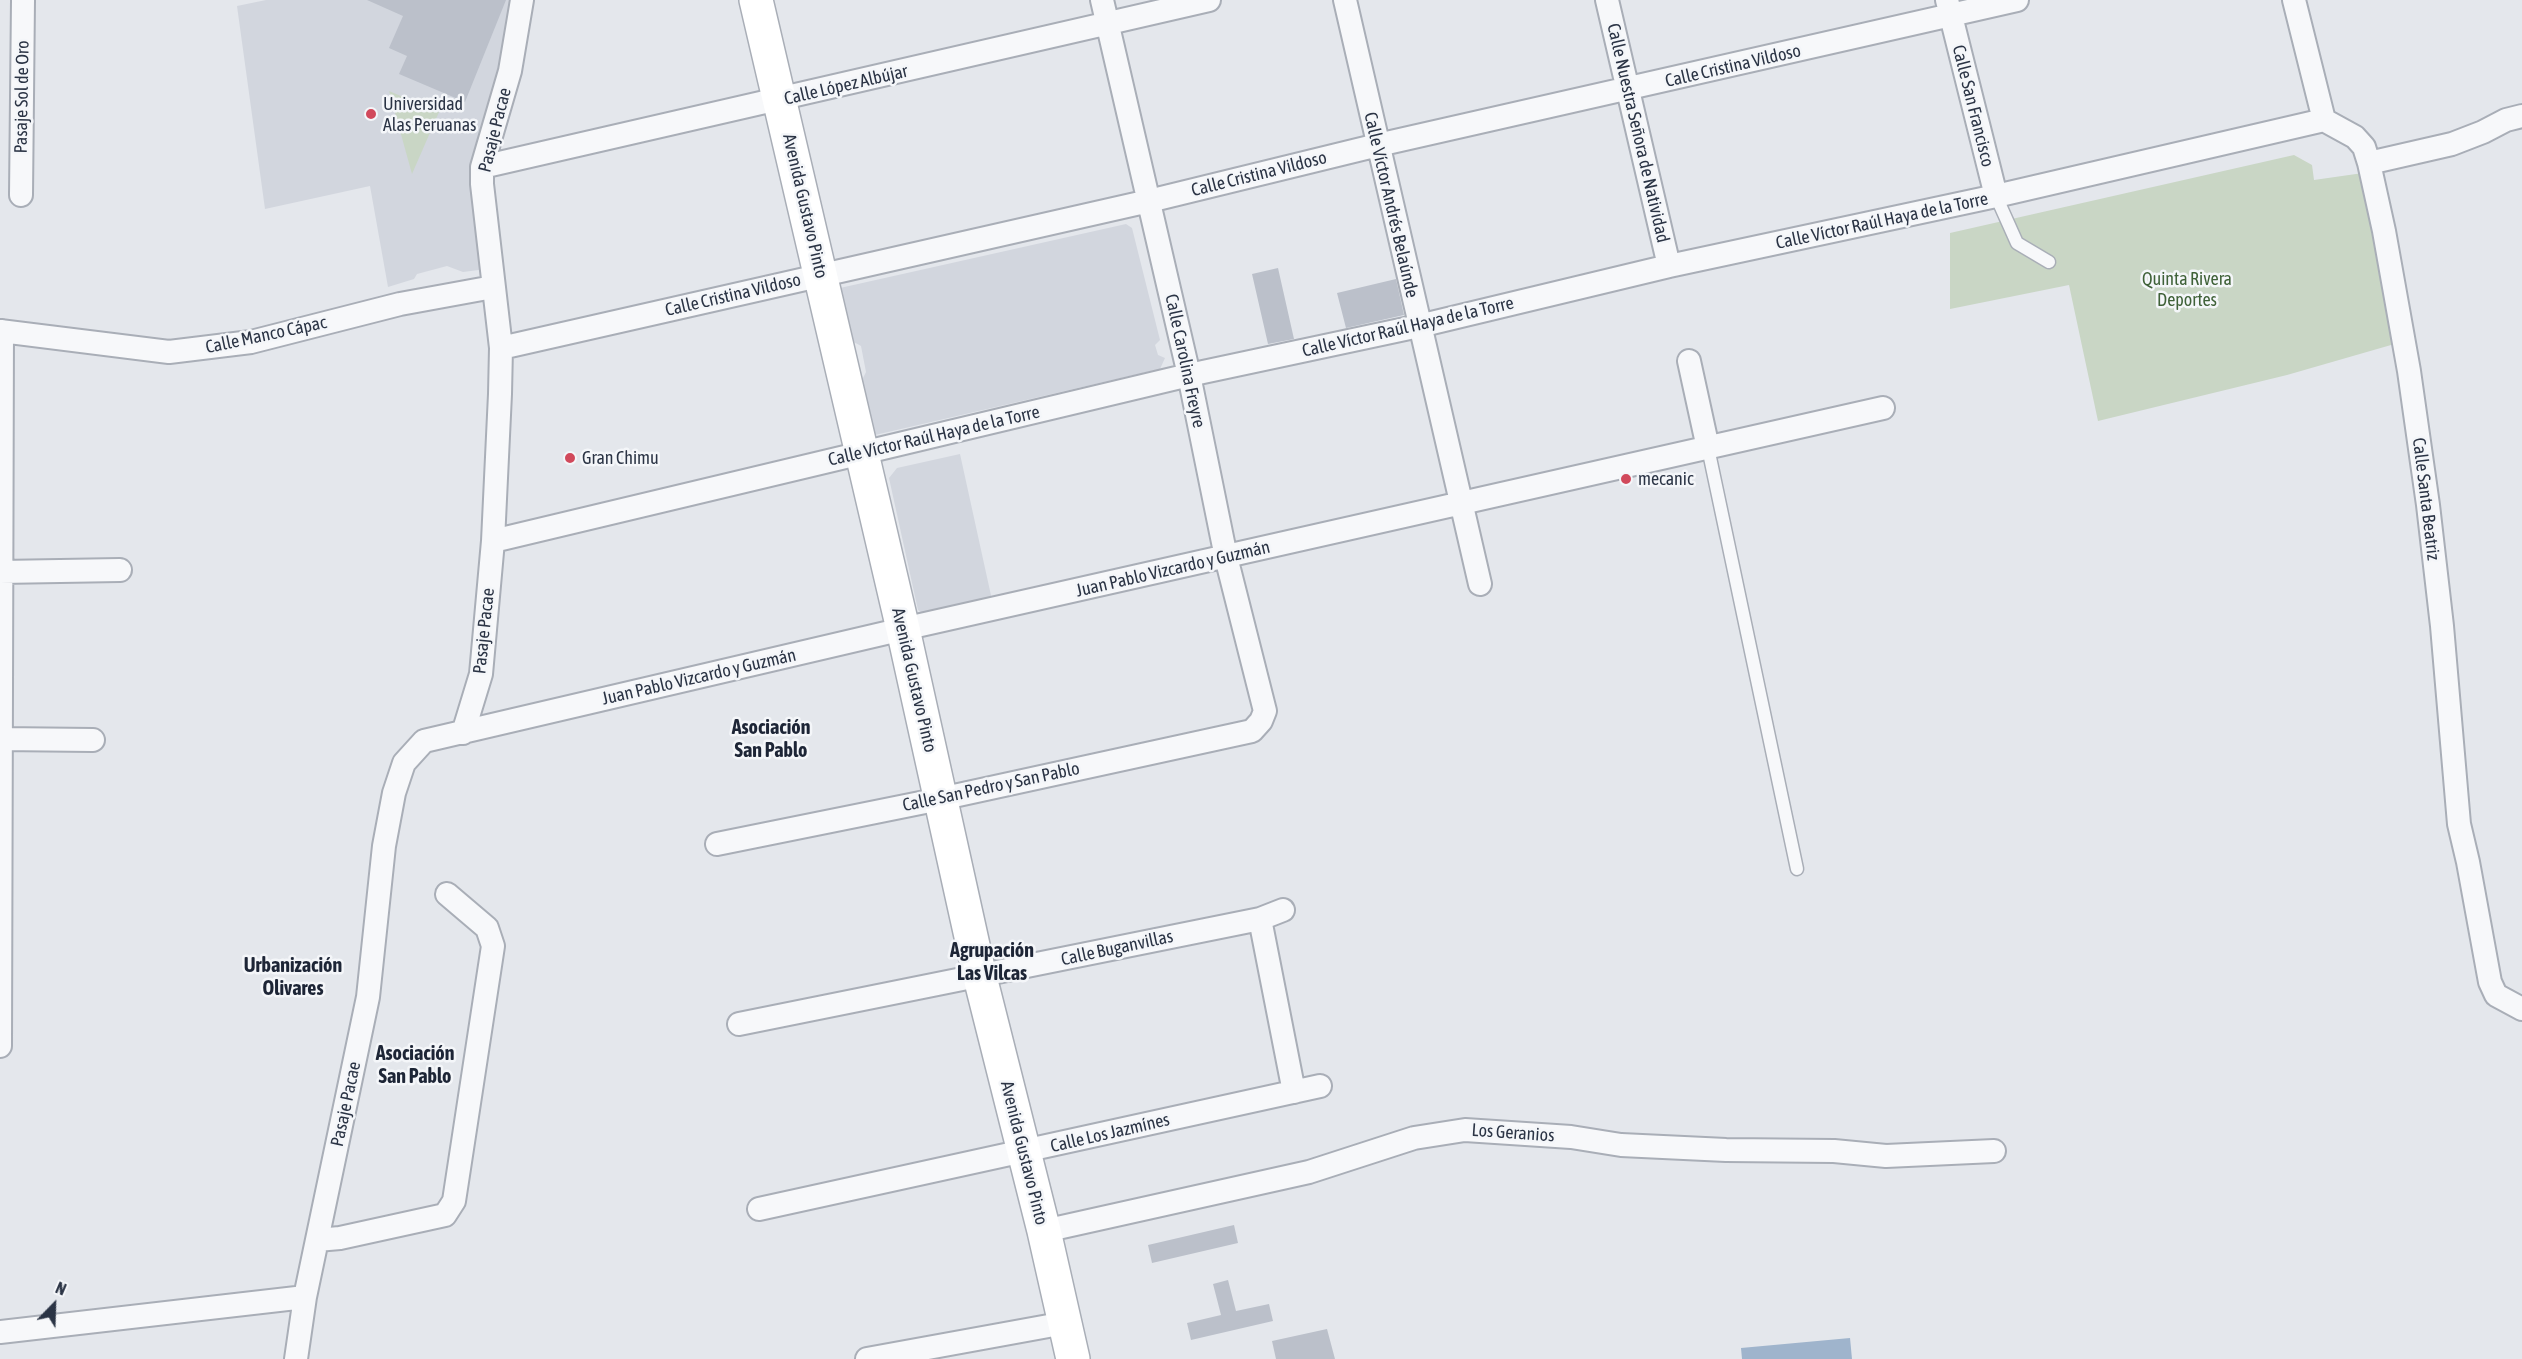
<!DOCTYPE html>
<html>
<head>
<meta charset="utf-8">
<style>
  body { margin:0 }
  #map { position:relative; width:2522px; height:1359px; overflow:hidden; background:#e4e7ec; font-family:"Asap Condensed",sans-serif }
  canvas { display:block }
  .north { position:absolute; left:24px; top:1275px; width:60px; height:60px; -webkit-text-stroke:4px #f4f6f9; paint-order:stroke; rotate:23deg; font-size:16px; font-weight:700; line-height:24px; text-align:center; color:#2b3445 }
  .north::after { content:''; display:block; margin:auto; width:21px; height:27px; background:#2b3445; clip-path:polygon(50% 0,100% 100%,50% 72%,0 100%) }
</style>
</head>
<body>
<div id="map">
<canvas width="2522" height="1359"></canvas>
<div class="north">N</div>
</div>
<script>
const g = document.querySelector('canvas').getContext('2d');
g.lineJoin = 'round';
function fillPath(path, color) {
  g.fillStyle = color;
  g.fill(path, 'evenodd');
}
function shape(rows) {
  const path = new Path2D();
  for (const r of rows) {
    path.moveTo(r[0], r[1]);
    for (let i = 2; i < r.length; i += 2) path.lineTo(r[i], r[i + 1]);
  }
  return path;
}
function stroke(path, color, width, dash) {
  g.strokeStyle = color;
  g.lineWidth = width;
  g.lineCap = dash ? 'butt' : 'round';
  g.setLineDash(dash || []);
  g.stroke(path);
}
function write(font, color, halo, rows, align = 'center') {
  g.font = font + ' "Asap Condensed",sans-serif';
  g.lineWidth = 5;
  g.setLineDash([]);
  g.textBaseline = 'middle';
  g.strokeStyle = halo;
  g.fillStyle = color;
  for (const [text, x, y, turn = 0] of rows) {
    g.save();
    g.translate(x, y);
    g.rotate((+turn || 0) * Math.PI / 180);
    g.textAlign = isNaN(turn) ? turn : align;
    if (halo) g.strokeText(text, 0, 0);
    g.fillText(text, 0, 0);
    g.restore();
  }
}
fillPath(shape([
  [266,0,514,0,504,69,476,158,486,269,463,272,447,266,417,274,414,279,388,287,370,186,265,209,237,6],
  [1126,224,1132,228,1160,340,1155,345,1158,355,1165,358,1160,369,875,435,862,380,866,372,861,346,852,341,840,288],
  [960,454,992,600,925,615,918,610,889,478,897,468]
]), '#d2d6de');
fillPath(shape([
  [389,91,439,112,412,174],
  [2294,155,2312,165,2314,180,2363,173,2398,343,2287,375,2098,421,2069,285,1950,309,1950,233]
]), '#c9d6c5');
fillPath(shape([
  [1850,1338,1852,1359,1742,1359,1741,1348]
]), '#9fb4cc');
fillPath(shape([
  [367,0,506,0,465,102,399,74,407,56,389,48,403,16],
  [1278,268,1294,339,1268,344,1252,274],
  [1396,279,1404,315,1346,328,1337,293],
  [1234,1225,1238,1243,1152,1263,1148,1245],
  [1228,1280,1236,1311,1269,1304,1273,1321,1191,1340,1187,1323,1221,1315,1213,1284],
  [1327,1329,1335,1359,1276,1359,1272,1341]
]), '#bbc0ca');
const service = shape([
  [1996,196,2017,243,2049,262],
  [1708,448,1797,869]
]);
const minor = shape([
  [1345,0,1480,584],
  [1607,0,1669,266],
  [1947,0,1996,196],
  [2294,0,2324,120,2355,137,2364,147,2369,163,2384,231,2409,371,2428,505,2442,626,2459,824,2468,862,2490,982,2496,995,2522,1009],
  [2369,163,2452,144,2483,132,2506,120,2522,116],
  [482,167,1209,0],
  [21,195,23,0],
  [0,331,169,352,251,342,400,304,493,287],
  [501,348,1149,201,1378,145,2017,0],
  [1689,361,1708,448],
  [493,541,1189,375,1419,326,1669,266,1996,196,2324,120],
  [0,572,120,570],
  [463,733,481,674,493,541,500,394,501,348,482,184,482,167,510,71,522,0],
  [0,739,93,740],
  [717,844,940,799,1252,731,1261,721,1265,711,1226,557,1189,375,1102,0],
  [1260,919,1294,1092],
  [739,1024,1260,919,1283,910],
  [0,1046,2,331],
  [759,1209,1320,1086],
  [1044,1231,1309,1172,1414,1138,1465,1130,1571,1137,1621,1145,1726,1150,1834,1151,1886,1156,1994,1151],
  [317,1240,340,1238,445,1215,454,1201,493,946,487,928,447,894],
  [0,1332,305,1297],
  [296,1359,305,1297,368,997,384,846,394,793,404,763,424,741,903,629,1883,408],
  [867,1359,1065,1323]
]);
const secondary = shape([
  [756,0,903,629,980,977,1044,1231,1073,1359]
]);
stroke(service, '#a9aeb7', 15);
stroke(minor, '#a9aeb7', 26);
stroke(secondary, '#a9aeb7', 36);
stroke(service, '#f7f8fa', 12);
stroke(minor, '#f7f8fa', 22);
stroke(secondary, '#fff', 33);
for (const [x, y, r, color] of [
  [371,114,6,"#d1495b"],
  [570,458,6,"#d1495b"],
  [1626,479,6,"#d1495b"]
]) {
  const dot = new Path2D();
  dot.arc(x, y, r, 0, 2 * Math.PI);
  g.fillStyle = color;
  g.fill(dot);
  stroke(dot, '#f4f6f9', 2);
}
write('18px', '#2b3445', '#f4f6f9', [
  ["Calle Cristina Vildoso",1733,66,-13],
  ["Calle López Albújar",846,85,-13],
  ["Pasaje Sol de Oro",22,97,-89],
  ["Calle San Francisco",1973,106,76],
  ["Pasaje Pacae",495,130,-76],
  ["Calle Nuestra Señora de Natividad",1638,133,77],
  ["Calle Cristina Vildoso",1259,174,-14],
  ["Calle Víctor Andrés Belaúnde",1391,205,77],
  ["Avenida Gustavo Pinto",805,206,77],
  ["Calle Víctor Raúl Haya de la Torre",1882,221,-12],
  ["Calle Cristina Vildoso",733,295,-13],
  ["Calle Víctor Raúl Haya de la Torre",1408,327,-13],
  ["Calle Manco Cápac",266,335,-12],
  ["Calle Carolina Freyre",1185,361,78],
  ["Calle Víctor Raúl Haya de la Torre",934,436,-13],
  ["Calle Santa Beatriz",2426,499,83],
  ["Juan Pablo Vizcardo y Guzmán",1173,569,-13],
  ["Pasaje Pacae",484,631,-84],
  ["Juan Pablo Vizcardo y Guzmán",699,677,-13],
  ["Avenida Gustavo Pinto",914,680,77],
  ["Calle San Pedro y San Pablo",991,787,-12],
  ["Calle Buganvillas",1117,948,-12],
  ["Pasaje Pacae",346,1104,-78],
  ["Calle Los Jazmínes",1110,1133,-13],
  ["Los Geranios",1513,1133,4],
  ["Avenida Gustavo Pinto",1024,1153,76]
]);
write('18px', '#2b3445', '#f4f6f9', [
  ["Universidad",383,104],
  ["Alas Peruanas",383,125],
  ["Gran Chimu",582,458],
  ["mecanic",1638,479]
], 'left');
write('18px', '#3f6138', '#f4f6f9', [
  ["Quinta Rivera",2187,279],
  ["Deportes",2187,300]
]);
write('bold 20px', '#1d2536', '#f4f6f9', [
  ["Asociación",771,728],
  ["San Pablo",771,751],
  ["Agrupación",992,951],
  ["Las Vilcas",992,974],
  ["Urbanización",293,966],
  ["Olivares",293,989],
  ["Asociación",415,1054],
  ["San Pablo",415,1077]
]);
</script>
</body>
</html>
